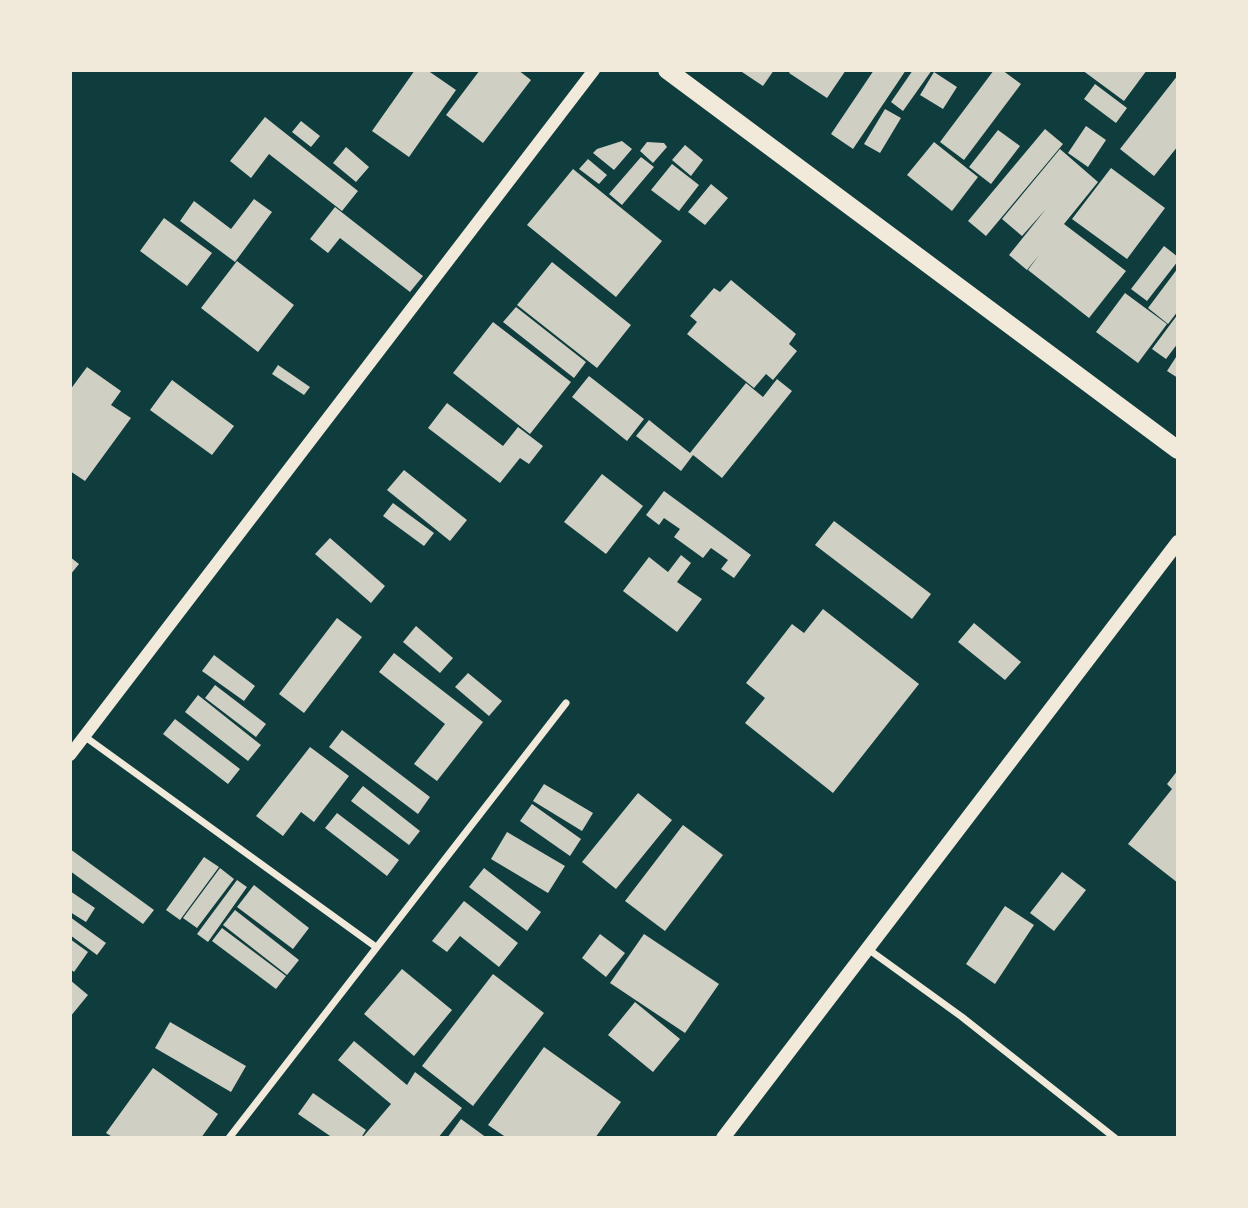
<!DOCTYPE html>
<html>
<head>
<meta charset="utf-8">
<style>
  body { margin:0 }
  #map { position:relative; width:1248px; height:1208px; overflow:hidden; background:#0f3d3e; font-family:"Noto Sans",sans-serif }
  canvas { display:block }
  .frame { position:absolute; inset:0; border:72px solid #f1e9da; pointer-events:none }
</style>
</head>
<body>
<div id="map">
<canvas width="1248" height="1208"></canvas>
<div class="frame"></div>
</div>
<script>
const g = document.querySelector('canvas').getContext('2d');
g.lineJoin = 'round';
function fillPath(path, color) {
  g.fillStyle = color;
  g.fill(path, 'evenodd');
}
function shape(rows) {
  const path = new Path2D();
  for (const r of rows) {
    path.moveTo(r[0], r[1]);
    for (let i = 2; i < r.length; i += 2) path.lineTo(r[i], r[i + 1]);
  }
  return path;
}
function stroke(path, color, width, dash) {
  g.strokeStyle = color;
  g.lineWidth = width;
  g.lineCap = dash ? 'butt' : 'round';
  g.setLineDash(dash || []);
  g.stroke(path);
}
fillPath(shape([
  [415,70,427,70,456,90,409,157,372,131],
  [480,70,518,70,531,80,483,143,446,115],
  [739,70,774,70,763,86],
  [791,70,846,70,827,98,789,73],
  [874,70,906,70,853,149,831,134],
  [913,70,932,70,903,111,891,102],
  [994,70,1002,70,1021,84,964,160,940,142],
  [1082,70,1147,70,1124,101],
  [934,72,957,87,943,109,920,95],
  [1178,75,1178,146,1154,176,1120,149],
  [1095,84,1127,108,1116,123,1084,99],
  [885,109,901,118,880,153,864,144],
  [265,117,358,191,342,211,269,154,251,178,230,161],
  [301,121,320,136,311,147,292,132],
  [1086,126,1106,140,1088,167,1068,153],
  [1045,129,1063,144,986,236,968,221],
  [998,130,1020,146,991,184,969,167],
  [622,141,632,149,614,170,593,153,597,149],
  [647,142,664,143,667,147,653,163,640,151],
  [934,142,978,177,952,211,907,175],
  [685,145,703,160,691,176,672,160],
  [346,147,369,167,356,182,333,163],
  [1060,149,1098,182,1064,224,1126,271,1089,318,1028,270,1039,255,1027,270,1009,255,1046,209,1022,236,1002,219],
  [641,157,654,167,622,205,609,194],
  [588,159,607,175,599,184,579,169],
  [672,164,699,185,679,211,651,190],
  [1111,168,1165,208,1127,259,1072,219],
  [573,169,662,241,616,297,527,225],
  [711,184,728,198,705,225,688,212],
  [254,199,272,212,235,262,180,221,194,201,231,229],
  [335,207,423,276,410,292,340,238,328,253,310,239],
  [164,218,212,253,187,286,140,251],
  [1164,246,1178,257,1178,261,1147,301,1131,289],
  [237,261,294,305,258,352,201,308],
  [552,262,631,325,597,368,517,305],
  [1178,268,1178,311,1168,324,1148,308],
  [731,280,796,334,789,344,797,351,773,380,766,374,754,388,687,334,697,322,690,316,714,288,720,292],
  [1125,293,1167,324,1138,363,1096,332],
  [516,307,586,362,574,378,503,322],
  [1178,314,1178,343,1166,359,1152,349],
  [493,322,571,382,530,434,453,373],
  [1178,354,1178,378,1167,371],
  [278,365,310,387,304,395,272,374],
  [87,367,121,391,111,405,131,418,85,481,70,471,70,390],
  [589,376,644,419,627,441,572,397],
  [777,379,792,391,722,478,693,455,681,471,636,436,649,420,690,453,746,383,763,397],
  [172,380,234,426,212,455,150,410],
  [447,403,503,446,518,427,543,446,529,464,520,458,500,483,428,428],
  [404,470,467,520,450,541,387,490],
  [602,474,643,506,606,554,564,522],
  [664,491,751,555,734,578,721,569,728,560,711,548,703,558,674,537,680,529,664,518,659,525,646,515],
  [393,503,434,533,424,546,383,516],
  [834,521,931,594,912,619,815,545],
  [330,538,385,586,371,603,315,554],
  [681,555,691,563,677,582,702,599,677,632,623,591,649,557,668,572],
  [70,557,79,564,70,575],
  [823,609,919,684,833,793,745,723,765,698,746,683,792,624,804,633],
  [337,618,362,637,304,713,279,694],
  [974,623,1021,662,1005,680,958,642],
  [416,626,453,658,440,673,403,642],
  [394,653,483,722,437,781,414,764,445,724,379,672],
  [214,655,255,686,244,701,202,671],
  [468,673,502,701,489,716,455,687],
  [215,685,266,724,256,737,205,698],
  [198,695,261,745,248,761,185,712],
  [175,719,240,769,228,784,163,734],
  [342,730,430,797,418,814,329,747],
  [310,747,349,776,314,822,301,812,283,836,256,816],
  [1178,770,1178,883,1128,844,1172,789,1167,784],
  [544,784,593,813,582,831,533,801],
  [363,786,420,831,409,845,351,801],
  [638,793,672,820,616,889,582,862],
  [532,804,581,839,570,856,520,821],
  [337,813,399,860,387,876,325,828],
  [683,825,723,855,665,931,625,901],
  [507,832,565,866,548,893,491,859],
  [70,849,154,910,143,924,70,871],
  [204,857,219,867,180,920,166,910],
  [220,868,234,879,197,928,183,918],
  [484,868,541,912,527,931,469,887],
  [1062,872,1086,890,1054,931,1030,913],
  [237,880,247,887,208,942,197,934],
  [254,885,309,928,293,949,237,907],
  [70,891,95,908,86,922,70,912],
  [464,901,518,943,499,967,460,936,447,952,432,941],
  [1005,906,1034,925,995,984,966,964],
  [235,910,299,960,287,975,223,925],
  [70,917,106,943,97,955,70,935],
  [222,928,286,976,276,989,212,941],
  [600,934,625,953,606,977,582,958],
  [644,934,719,984,685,1033,610,983],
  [70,939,88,952,74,972,70,969],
  [402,969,452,1010,414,1056,364,1014],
  [493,974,544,1013,473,1106,422,1066],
  [70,980,88,995,70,1017],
  [635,1002,680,1039,653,1072,608,1035],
  [170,1022,246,1066,231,1092,155,1048],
  [354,1041,407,1085,415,1072,462,1108,438,1138,362,1138,391,1104,338,1060],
  [544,1047,621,1102,595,1138,507,1138,488,1125],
  [153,1068,218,1114,201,1138,114,1138,106,1133],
  [313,1093,366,1130,361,1138,333,1138,298,1114],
  [461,1119,487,1138,447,1138]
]), '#cfcfc3');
stroke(shape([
  [84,736,376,947],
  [868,949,962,1017,1115,1138],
  [229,1138,566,703]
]), '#f1e9da', 7);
stroke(shape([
  [70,755,594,70]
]), '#f1e9da', 12);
stroke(shape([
  [723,1138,1178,542]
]), '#f1e9da', 14);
stroke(shape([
  [667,70,1178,450]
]), '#f1e9da', 18);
</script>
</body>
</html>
